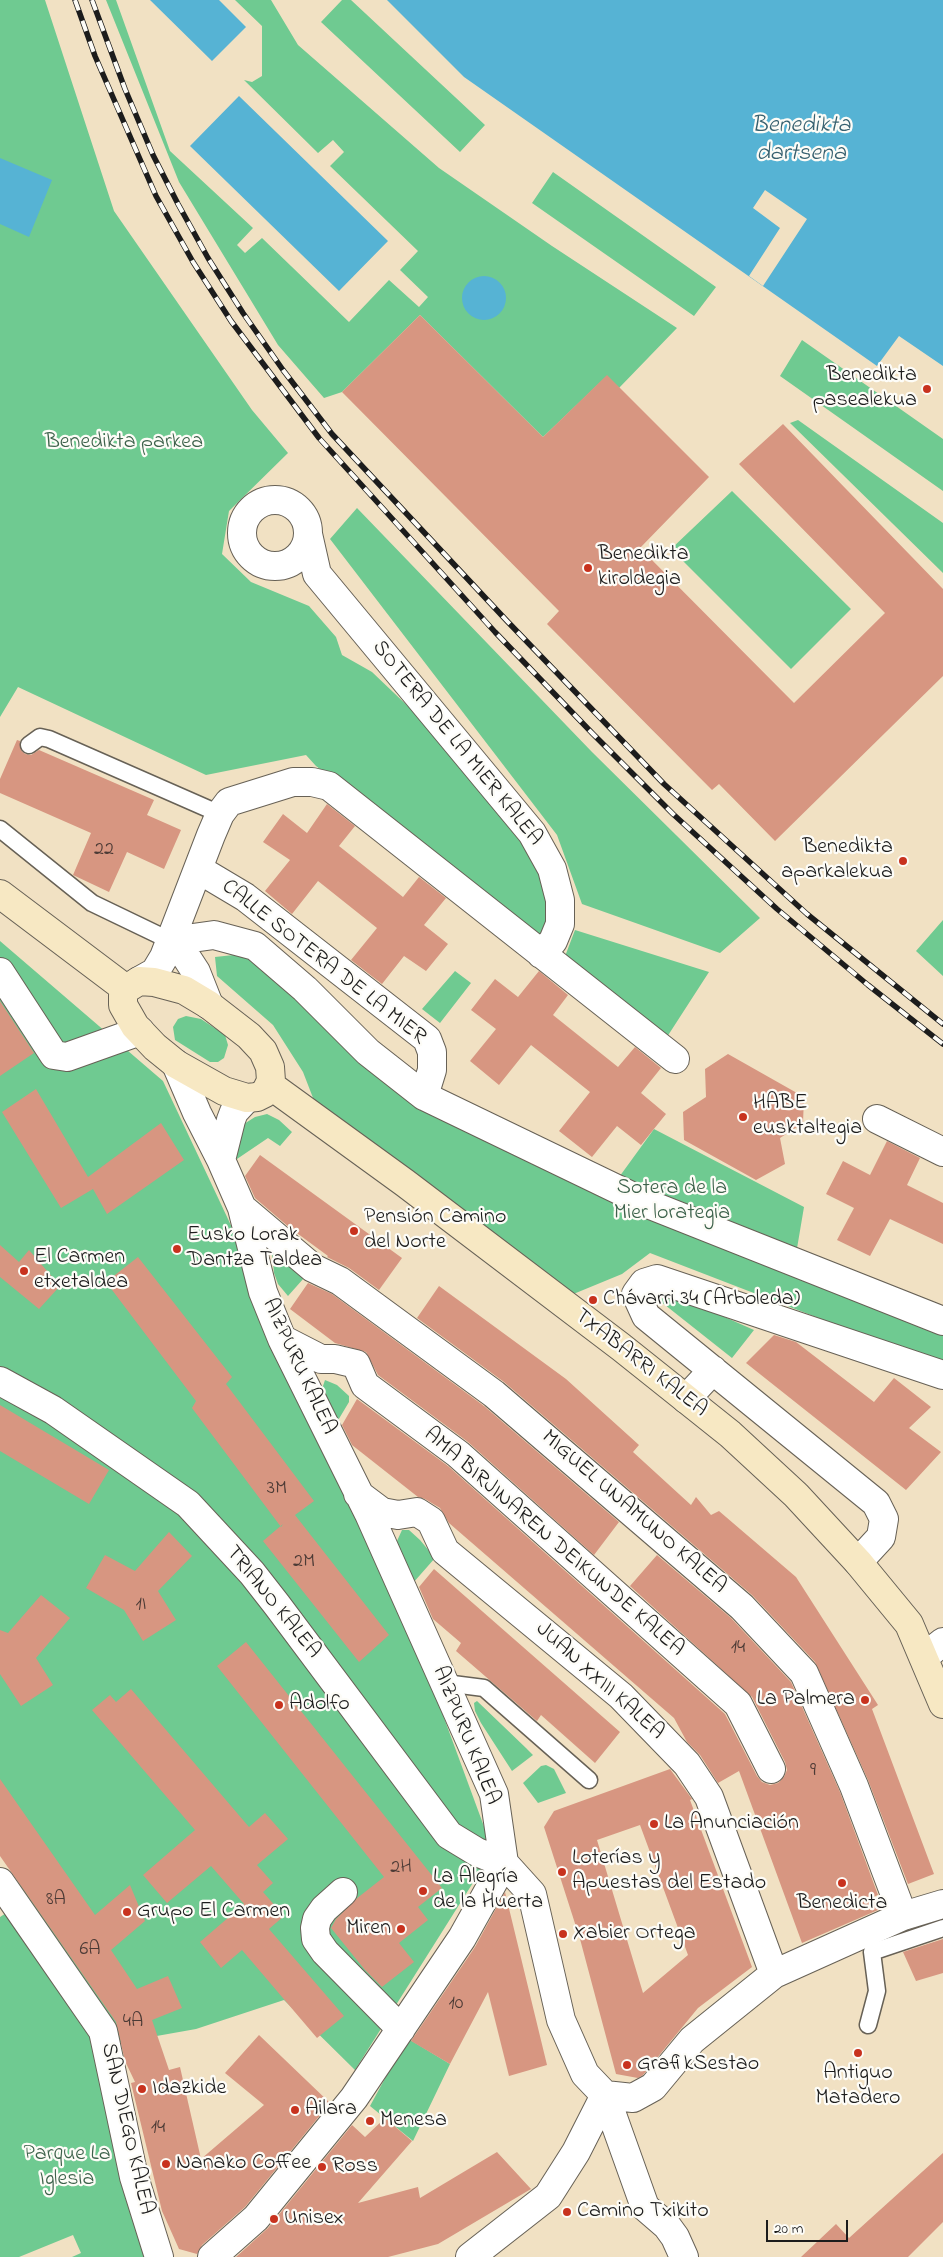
<!DOCTYPE html>
<html>
<head>
<meta charset="utf-8">
<style>
  body { margin:0 }
  #map { position:relative; width:943px; height:2257px; overflow:hidden; background:#f1e1c3; font-family:"Indie Flower",sans-serif }
  canvas { display:block }
  .scale { position:absolute; left:766px; top:2220px; width:82px; height:22px; box-sizing:border-box; border:2px solid #1c1c1c; border-top:0; padding-left:6px; font-size:15px; line-height:18px; white-space:nowrap; color:#1c1c1c; -webkit-text-stroke:4px #fdfcf7; paint-order:stroke }
</style>
</head>
<body>
<div id="map">
<canvas width="943" height="2257"></canvas>
<div class="scale">20 m</div>
</div>
<script>
const g = document.querySelector('canvas').getContext('2d');
g.lineJoin = 'round';
function fillPath(path, color) {
  g.fillStyle = color;
  g.fill(path, 'evenodd');
}
function shape(rows) {
  const path = new Path2D();
  for (const r of rows) {
    if (r.length === 3) {
      path.moveTo(r[0] + r[2], r[1]);
      path.arc(r[0], r[1], r[2], 0, 2 * Math.PI);
      continue;
    }
    path.moveTo(r[0], r[1]);
    for (let i = 2; i < r.length; i += 2) path.lineTo(r[i], r[i + 1]);
  }
  return path;
}
function stroke(path, color, width, dash) {
  g.strokeStyle = color;
  g.lineWidth = width;
  g.lineCap = dash ? 'butt' : 'round';
  g.setLineDash(dash || []);
  g.stroke(path);
}
function write(font, color, halo, rows, align = 'center') {
  g.font = font + ' "Indie Flower",sans-serif';
  g.lineWidth = 4.5;
  g.setLineDash([]);
  g.textBaseline = 'middle';
  g.strokeStyle = halo;
  g.fillStyle = color;
  for (const [text, x, y, turn = 0] of rows) {
    g.save();
    g.translate(x, y);
    g.rotate((+turn || 0) * Math.PI / 180);
    g.textAlign = isNaN(turn) ? turn : align;
    if (halo) g.strokeText(text, 0, 0);
    g.fillText(text, 0, 0);
    g.restore();
  }
}
fillPath(shape([
  [0,0,45,0,114,211,252,410,288,453,229,511,222,554,251,582,309,606,336,637,342,655,372,672,414,712,524,839,541,870,551,916,543,938,316,766,306,755,206,775,18,687,0,717],
  [106,0,116,0,170,151,253,228,237,245,245,253,262,238,349,322,389,280,419,307,428,297,400,270,418,251,330,166,344,152,333,140,318,153,244,80,252,82,262,76,262,26,235,0,271,0,298,45,439,168,552,246,677,328,619,388,607,376,543,437,420,315,342,392,324,398,278,345,179,182],
  [342,0,351,0,485,125,460,152,321,22],
  [553,172,716,287,694,316,532,203],
  [802,340,943,439,943,491,780,376],
  [798,420,943,523,943,573,790,423],
  [732,491,851,609,791,669,671,549],
  [357,508,592,752,760,918,720,953,582,904,557,835,330,539],
  [943,920,943,976,916,951],
  [575,930,709,972,667,1037,564,959],
  [0,941,163,1081,357,1493,369,1514,493,1851,355,2070,284,2000,196,2029,106,2045,159,2257,72,2257,81,2253,73,2235,19,2257,0,2257,0,1917,17,1906,99,2024,0,1850],
  [252,953,390,1079,609,1191,654,1129,804,1207,793,1272,943,1332,943,1366,650,1253,622,1274,571,1295,315,1103,303,1072,273,1025,217,976,215,957],
  [455,971,471,983,440,1023,422,1009],
  [186,1016,201,1019,225,1035,228,1045,224,1058,218,1062,210,1062,175,1040,173,1027,178,1019],
  [267,1114,279,1120,292,1132,280,1146,268,1138,237,1159,236,1149,244,1124,255,1117],
  [278,1252,304,1278,288,1296,278,1284,274,1273,272,1253],
  [669,1295,684,1299,754,1330,732,1358,660,1301,663,1297],
  [325,1380,337,1385,349,1396,349,1402,337,1422,322,1389],
  [402,1530,409,1530,420,1540,435,1558,413,1583,399,1549,397,1541],
  [477,1701,526,1748,533,1755,512,1771,481,1723,475,1711,474,1703],
  [546,1765,554,1769,566,1793,538,1803,523,1783,541,1766],
  [407,2038,450,2064,413,2141,370,2106]
]), '#6fca91');
fillPath(shape([
  [150,0,219,0,246,27,212,61],
  [387,0,943,0,943,366,899,336,877,366,464,77],
  [239,96,388,241,339,291,190,146],
  [0,158,52,180,29,237,0,224],
  [484,298,22]
]), '#56b3d4');
fillPath(shape([
  [765,190,807,219,763,286,749,276,780,228,753,208]
]), '#f1e1c3');
fillPath(shape([
  [420,315,543,437,607,375,709,477,640,548,794,703,885,613,739,464,783,424,943,589,943,676,775,841,719,784,712,790,547,624,559,611,342,392],
  [17,740,20,741,21,750,25,754,31,755,39,750,154,800,147,815,181,830,164,869,127,852,109,892,73,875,91,833,0,793,0,779],
  [327,804,355,826,339,846,403,897,419,877,446,898,424,925,448,944,426,971,404,956,382,984,351,960,377,928,318,881,292,914,265,891,290,860,263,842,283,814,307,833],
  [539,971,568,995,553,1015,618,1067,635,1047,661,1068,641,1093,666,1114,641,1145,617,1126,592,1157,559,1131,590,1092,531,1045,499,1085,470,1061,496,1029,471,1010,495,979,518,997],
  [0,1001,34,1053,0,1076],
  [728,1054,804,1097,803,1123,780,1138,785,1164,756,1180,684,1140,683,1112,706,1097,705,1069],
  [36,1089,88,1177,161,1123,184,1160,107,1214,93,1189,61,1208,2,1112],
  [887,1141,920,1158,907,1185,943,1203,943,1244,890,1219,870,1256,837,1240,854,1208,826,1194,843,1161,870,1175],
  [260,1155,402,1258,379,1290,349,1268,327,1257,328,1256,290,1228,255,1198,245,1176],
  [0,1245,19,1262,29,1250,60,1286,39,1309,0,1277],
  [138,1257,232,1377,226,1384,314,1501,295,1515,389,1635,359,1662,263,1541,283,1524,281,1527,192,1408,196,1401,106,1282],
  [308,1283,332,1294,484,1406,619,1522,594,1555,468,1442,378,1375,366,1352,335,1343,290,1309],
  [439,1286,566,1379,639,1445,633,1452,691,1505,696,1497,711,1515,719,1511,796,1577,878,1705,872,1709,934,1874,908,1884,868,1780,815,1662,752,1595,504,1382,417,1318],
  [774,1335,796,1342,874,1402,894,1378,931,1407,909,1428,941,1452,906,1490,746,1363],
  [357,1399,448,1466,725,1714,757,1776,762,1782,770,1785,778,1783,784,1777,787,1770,785,1762,752,1697,630,1586,657,1555,731,1618,791,1682,840,1792,878,1895,873,1897,878,1910,802,1943,739,1771,718,1783,700,1755,687,1742,674,1718,449,1523,440,1508,425,1499,418,1497,352,1445,342,1425],
  [0,1405,109,1470,89,1504,0,1451],
  [169,1532,192,1556,158,1591,176,1620,143,1641,124,1610,86,1588,105,1555,135,1571],
  [434,1569,620,1732,595,1763,541,1715,537,1721,456,1651,461,1643,433,1619,419,1587],
  [41,1595,70,1618,36,1658,53,1685,21,1706,0,1674,0,1630,8,1633],
  [246,1642,442,1888,418,1907,428,1920,399,1943,414,1962,382,1987,365,1970,331,1928,336,1919,356,1899,384,1877,217,1666],
  [131,1689,249,1827,265,1813,288,1839,257,1865,273,1883,263,1892,284,1916,269,1929,344,2016,317,2038,242,1950,221,1968,200,1942,244,1904,211,1866,167,1903,143,1875,195,1830,92,1710,110,1695,116,1702],
  [670,1769,692,1799,690,1800,752,1967,698,2008,643,2075,638,2078,616,2074,580,1939,544,1827,554,1811],
  [640,1825,688,1955,643,1993,597,1840],
  [0,1779,95,1915,130,1885,145,1921,111,1950,137,1989,168,1976,182,2008,152,2020,169,2070,180,2067,201,2159,264,2105,225,2073,259,2035,330,2103,245,2207,202,2245,197,2254,179,2249,162,2211,131,2083,135,2082,125,2061,116,2022,0,1856],
  [505,1892,547,2065,509,2076,488,1992,450,2064,411,2041,475,1947],
  [943,1939,943,1973,916,1981,903,1952],
  [385,2118,412,2141,358,2203,418,2187,420,2198,497,2152,531,2189,438,2244,388,2257,236,2257,268,2228,352,2125,365,2137],
  [943,2153,943,2222,908,2257,801,2257,836,2224,849,2238]
]), '#d79681');
const lane = shape([
  [29,745,40,737,49,739,220,814],
  [0,829,92,903,171,941],
  [445,1683,484,1688,589,1780],
  [868,2025,877,1991,872,1952,943,1928]
]);
const street = shape([
  [275,533,33],
  [308,534,317,574,532,833,552,869,560,900,560,924,553,941,541,954],
  [198,869,245,897,427,1039,432,1052,432,1070,424,1096],
  [171,941,214,935,255,946,305,989,368,1052,424,1096,648,1204,943,1321],
  [171,941,183,952,196,972,209,1005],
  [0,972,54,1055,67,1057,140,1031],
  [139,981,155,972,164,957,211,835,220,814,229,802,293,782,312,782,329,786,675,1059],
  [176,1064,197,1113,221,1160,242,1208,263,1292,282,1339,369,1514,494,1794,504,1863,462,1938,354,2098,256,2218,212,2257],
  [877,1119,943,1152],
  [221,1160,231,1120,234,1112,247,1098],
  [242,1208,313,1268,340,1281,494,1394,742,1607,804,1673,854,1786,903,1916],
  [282,1339,321,1359,335,1359,356,1364,365,1385,458,1454,738,1704,771,1769],
  [0,1381,53,1410,188,1504,252,1573,277,1605,449,1835,477,1852,504,1863,532,1894,561,2020,585,2074,605,2095,645,2207,667,2226,675,2237,684,2257],
  [686,1399,713,1370],
  [358,1494,382,1512,398,1515,417,1512,431,1521,445,1551,621,1696,687,1764,709,1797,774,1974],
  [858,1562,881,1537,884,1519,876,1503,646,1316,636,1294,644,1283,657,1279,943,1375],
  [924,1657,943,1642],
  [0,1882,103,2031,134,2177,159,2257],
  [343,1892,324,1909,317,1919,315,1928,316,1939,325,1952,401,2029],
  [605,2095,633,2098,653,2087,692,2040,774,1974,903,1916,943,1904],
  [470,2257,548,2196,576,2152,605,2095]
]);
const secondary = shape([
  [0,894,126,989],
  [139,981,154,982,184,990,209,1005,249,1036,263,1051,270,1067,271,1081,265,1093,257,1097,247,1098,224,1091,176,1064,155,1047,135,1026,123,1005,123,995,126,989,139,981],
  [270,1085,405,1183,621,1347,730,1434,796,1495,858,1562,909,1624,943,1704]
]);
stroke(lane, '#676156', 19);
stroke(street, '#676156', 30);
stroke(secondary, '#676156', 30);
stroke(lane, '#fff', 16);
stroke(street, '#fff', 28);
stroke(secondary, '#f7e8c3', 28);
const rail = shape([
  [75,0,95,56,156,196,193,262,231,321,319,438,495,632,593,734,673,814,777,909,868,985,943,1044],
  [92,0,125,89,153,155,178,204,208,258,243,313,283,370,332,434,507,621,664,784,807,914,943,1024]
]);
stroke(rail, '#1c1c1c', 5.5);
stroke(rail, '#fdfcf7', 4, [11]);
for (const [x, y, r, color] of [
  [927,389,5,"#c8321e"],
  [588,568,5,"#c8321e"],
  [903,861,5,"#c8321e"],
  [743,1117,5,"#c8321e"],
  [354,1231,5,"#c8321e"],
  [177,1249,5,"#c8321e"],
  [24,1271,5,"#c8321e"],
  [593,1300,5,"#c8321e"],
  [865,1700,5,"#c8321e"],
  [279,1705,5,"#c8321e"],
  [654,1824,5,"#c8321e"],
  [562,1872,5,"#c8321e"],
  [842,1883,5,"#c8321e"],
  [423,1891,5,"#c8321e"],
  [127,1912,5,"#c8321e"],
  [401,1929,5,"#c8321e"],
  [563,1934,5,"#c8321e"],
  [858,2053,5,"#c8321e"],
  [627,2065,5,"#c8321e"],
  [142,2089,5,"#c8321e"],
  [295,2110,5,"#c8321e"],
  [370,2121,5,"#c8321e"],
  [166,2164,5,"#c8321e"],
  [322,2167,5,"#c8321e"],
  [567,2212,5,"#c8321e"],
  [274,2219,5,"#c8321e"]
]) {
  const dot = new Path2D();
  dot.arc(x, y, r, 0, 2 * Math.PI);
  g.fillStyle = color;
  g.fill(dot);
  stroke(dot, '#fdfcf7', 2);
}
write('20px', '#4b3a35', null, [
  ["22",104,851],
  ["3M",277,1490],
  ["2M",304,1563],
  ["1I",141,1606],
  ["14",738,1649],
  ["9",813,1772],
  ["2H",401,1869],
  ["8A",56,1901],
  ["6A",90,1951],
  ["10",456,2005],
  ["4A",133,2023],
  ["14",158,2129]
]);
write('22px', '#1c1c1c', '#fdfcf7', [
  ["Benedikta",917,376,"right"],
  ["pasealekua",917,401,"right"],
  ["Benedikta",598,555],
  ["kiroldegia",598,580],
  ["Benedikta",893,848,"right"],
  ["aparkalekua",893,873,"right"],
  ["HABE",753,1104],
  ["eusktaltegia",753,1129],
  ["Pensión Camino",364,1218],
  ["del Norte",364,1243],
  ["Eusko Lorak",187,1236],
  ["Dantza Taldea",187,1261],
  ["El Carmen",34,1258],
  ["etxetaldea",34,1283],
  ["Chávarri 34 (Arboleda)",603,1300],
  ["La Palmera",855,1700,"right"],
  ["Adolfo",289,1705],
  ["La Anunciación",664,1824],
  ["Loterías y",572,1859],
  ["Apuestas del Estado",572,1884],
  ["La Alegría",433,1878],
  ["de la Huerta",433,1903],
  ["Benedicta",842,1904,"center"],
  ["Grupo El Carmen",137,1912],
  ["Miren",391,1929,"right"],
  ["Xabier Ortega",573,1934],
  ["GrafikSestao",637,2065],
  ["Antiguo",858,2074,"center"],
  ["Matadero",858,2099,"center"],
  ["Idazkide",152,2089],
  ["Ailara",305,2110],
  ["Menesa",380,2121],
  ["Nanako Coffee",176,2164],
  ["Ross",332,2167],
  ["Camino Txikito",577,2212],
  ["Unisex",284,2219]
], 'left');
write('22px', '#3d624b', '#fdfcf7', [
  ["Benedikta parkea",124,443],
  ["Sotera de la",672,1189],
  ["Mier lorategia",672,1214],
  ["Parque La",67,2155],
  ["Iglesia",67,2180]
]);
write('22px', '#1c1c1c', '#fdfcf7', [
  ["SOTERA DE LA MIER KALEA",456,744,51],
  ["CALLE SOTERA DE LA MIER",323,963,38],
  ["TXABARRI KALEA",640,1364,38],
  ["AIZPURU KALEA",298,1367,65],
  ["MIGUEL UNAMUNO KALEA",633,1513,41],
  ["AMA BIRJINAREN DEIKUNDE KALEA",553,1543,41],
  ["TRIANO KALEA",272,1603,51],
  ["JUAN XXIII KALEA",599,1682,42],
  ["AIZPURU KALEA",465,1736,68],
  ["SAN DIEGO KALEA",126,2129,77]
]);
write('italic 24px', '#36606f', '#fdfcf7', [
  ["Benedikta",801,127],
  ["dartsena",801,155]
]);
</script>
</body>
</html>
